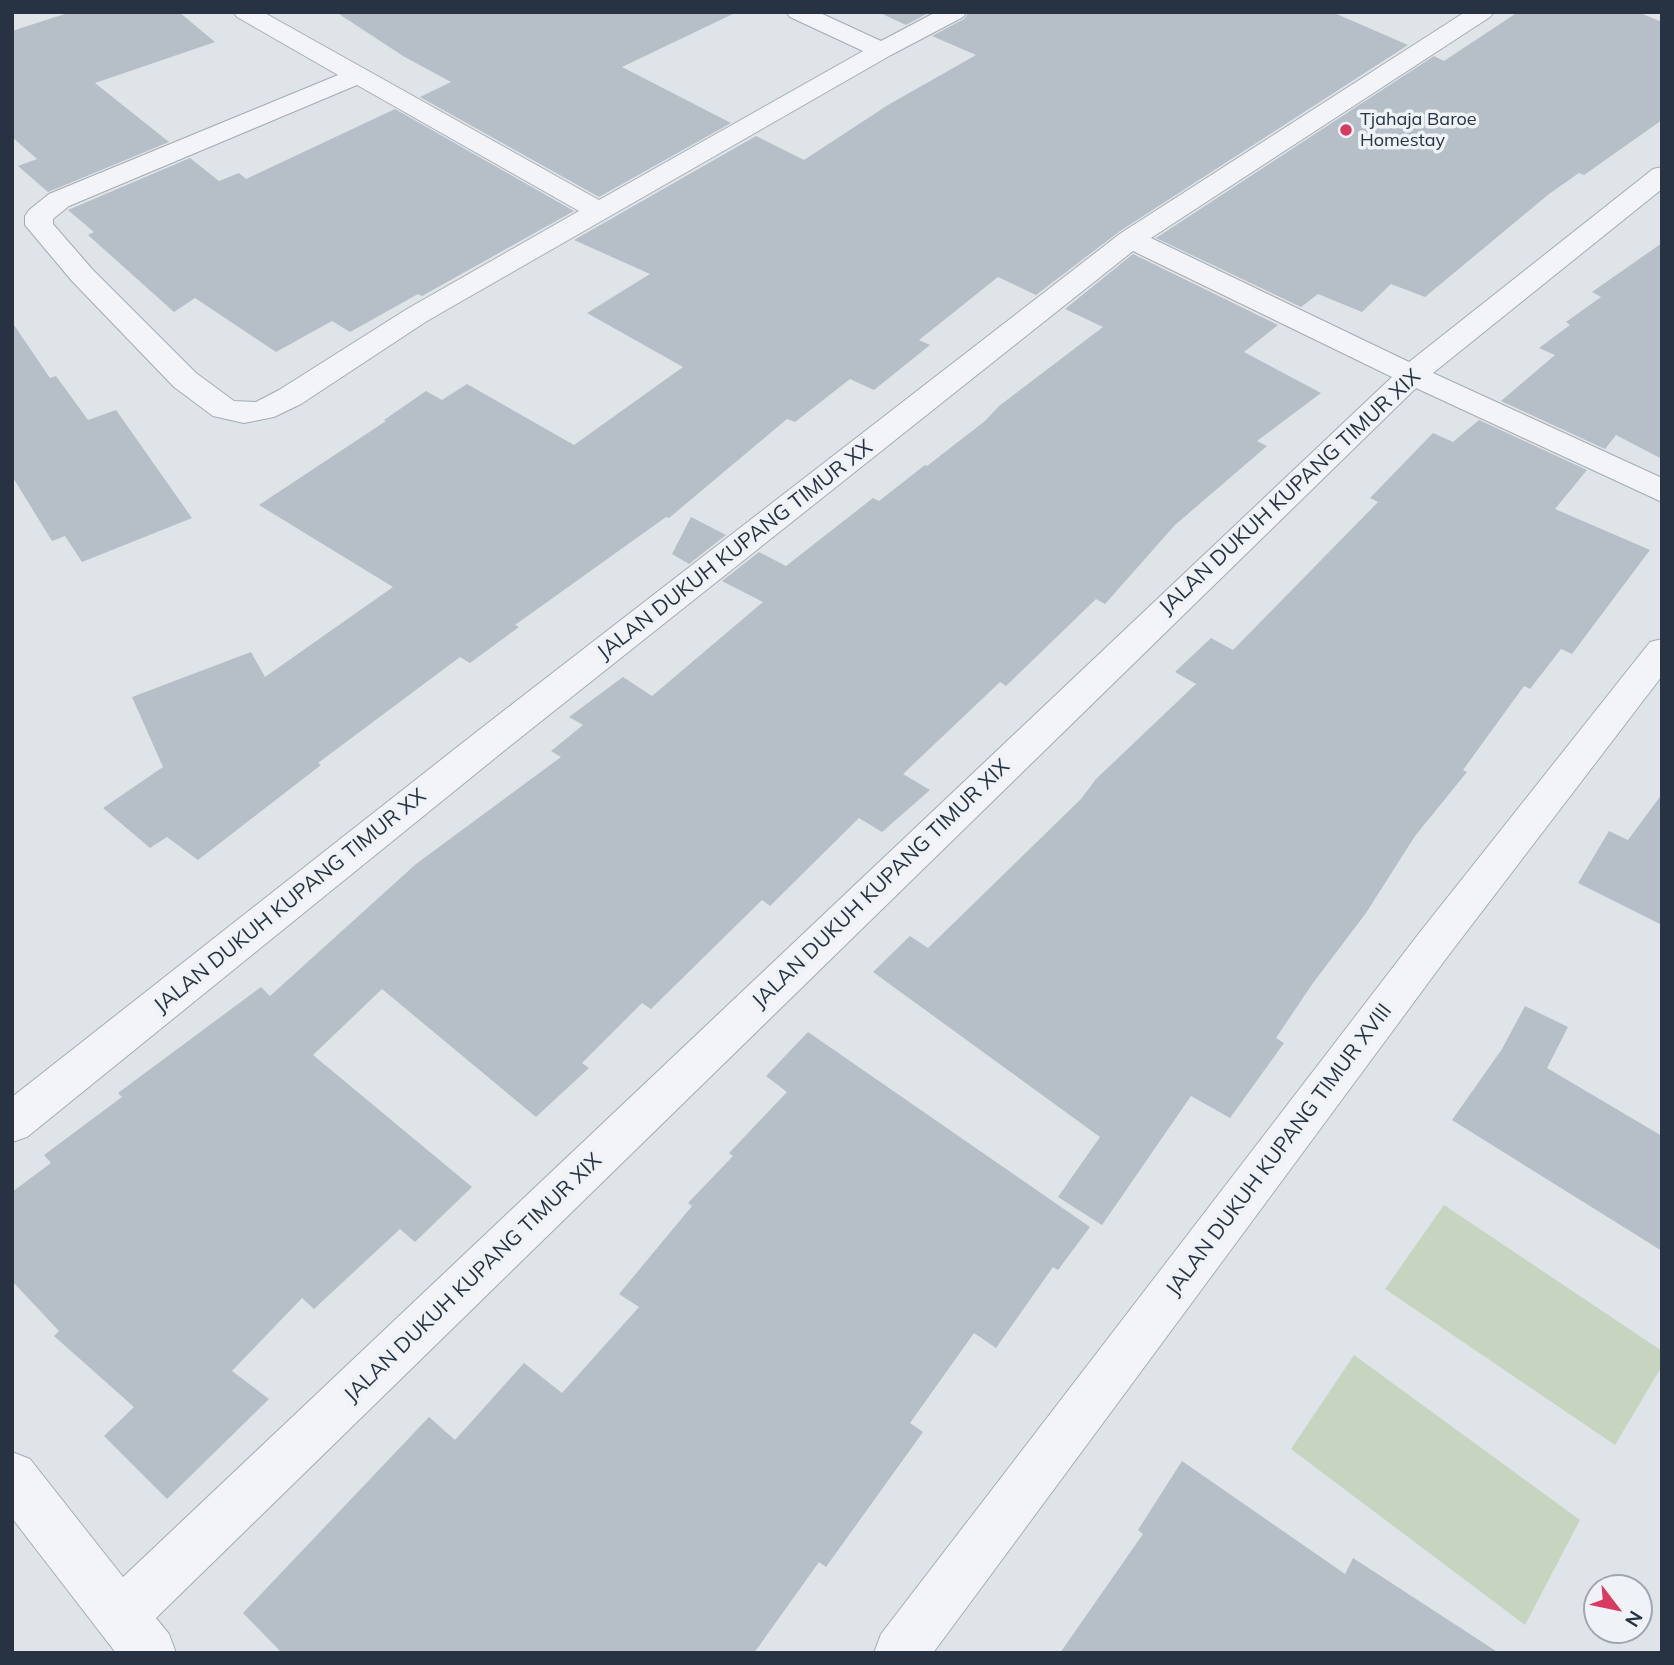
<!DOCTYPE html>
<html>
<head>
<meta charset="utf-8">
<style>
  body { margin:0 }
  #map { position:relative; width:1674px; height:1665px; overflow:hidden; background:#dfe4e9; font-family:Mulish,sans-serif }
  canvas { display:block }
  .frame { position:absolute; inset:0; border:14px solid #273342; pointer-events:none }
  .north { position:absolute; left:1583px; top:1574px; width:70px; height:70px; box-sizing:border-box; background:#eff3f7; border:2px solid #9fa6af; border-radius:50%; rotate:122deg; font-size:19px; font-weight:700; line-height:28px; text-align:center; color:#273342 }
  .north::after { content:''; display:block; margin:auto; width:24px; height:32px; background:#d93a62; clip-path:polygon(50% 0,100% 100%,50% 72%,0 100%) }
</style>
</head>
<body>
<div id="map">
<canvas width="1674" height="1665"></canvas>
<div class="frame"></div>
<div class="north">N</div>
</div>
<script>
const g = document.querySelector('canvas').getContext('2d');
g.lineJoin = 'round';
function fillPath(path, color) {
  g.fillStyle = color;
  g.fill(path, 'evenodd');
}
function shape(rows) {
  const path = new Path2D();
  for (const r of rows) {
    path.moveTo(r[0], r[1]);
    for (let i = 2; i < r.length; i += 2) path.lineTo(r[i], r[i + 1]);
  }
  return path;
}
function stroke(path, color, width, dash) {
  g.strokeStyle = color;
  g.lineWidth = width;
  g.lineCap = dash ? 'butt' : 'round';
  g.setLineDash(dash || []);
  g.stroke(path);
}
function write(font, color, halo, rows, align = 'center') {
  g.font = font + ' Mulish,sans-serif';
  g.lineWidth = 7;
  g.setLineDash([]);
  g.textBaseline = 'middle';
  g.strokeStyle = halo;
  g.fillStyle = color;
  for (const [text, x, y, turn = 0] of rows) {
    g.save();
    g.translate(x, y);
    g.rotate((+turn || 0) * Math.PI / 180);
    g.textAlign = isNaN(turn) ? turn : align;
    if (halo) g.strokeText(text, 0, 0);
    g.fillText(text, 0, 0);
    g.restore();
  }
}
fillPath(shape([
  [1444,1205,1662,1351,1662,1366,1615,1445,1385,1289],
  [1354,1355,1580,1520,1525,1625,1291,1449]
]), '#c7d4bf');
fillPath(shape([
  [71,12,179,12,215,42,95,83,169,142,48,192,18,166,37,159,12,137,12,31],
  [336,12,737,12,622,67,731,123,599,197,420,97,451,82,403,56],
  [878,12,930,12,906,25],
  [969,12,1332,12,1408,45,1120,231,1036,295,998,277,919,340,930,345,874,390,850,379,795,422,787,419,669,518,666,517,515,625,519,627,470,663,460,657,318,763,321,765,198,860,167,837,150,848,103,808,163,767,132,697,251,652,265,677,393,587,259,505,386,421,384,420,426,391,442,400,467,384,574,445,683,367,587,313,650,274,574,240,756,136,804,160,888,105,976,55,932,36,964,19],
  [1518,12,1638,12,1662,22,1662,120,1584,175,1579,173,1549,194,1425,297,1391,284,1362,312,1318,294,1301,307,1156,238,1434,56,1444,61],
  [395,109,574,211,422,296,418,294,350,332,332,321,276,352,195,298,174,312,88,235,94,232,68,210,190,158,219,181,239,173,246,179],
  [1662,243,1662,459,1616,435,1605,449,1501,401,1555,355,1539,348,1570,325,1566,322,1601,297,1592,292],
  [1133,254,1278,325,1244,352,1321,393,1257,441,1267,446,1175,525,1105,604,1096,599,1006,686,1000,682,903,774,930,790,882,832,859,818,770,906,762,900,651,1009,642,1003,582,1063,589,1068,536,1117,382,989,313,1055,472,1187,415,1242,400,1229,314,1309,302,1298,232,1371,269,1399,167,1499,104,1436,134,1407,54,1336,59,1331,12,1281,12,1192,51,1163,44,1155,122,1097,118,1093,261,987,270,996,416,864,561,757,551,751,583,725,569,717,623,677,652,696,763,602,722,581,759,552,786,566,873,498,879,501,925,465,927,466,985,421,999,406,1103,327,1065,309],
  [12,322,50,378,56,376,88,420,116,410,192,518,82,562,65,536,52,541,12,476],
  [1479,420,1587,470,1555,509,1650,550,1572,654,1561,649,1530,689,1524,686,1463,770,1467,772,1415,836,1366,913,1313,983,1276,1038,1284,1043,1230,1118,1191,1096,1102,1225,1058,1197,1100,1137,873,972,910,936,928,948,1081,799,1096,779,1196,684,1175,672,1211,638,1233,650,1378,502,1370,498,1433,433,1453,442],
  [691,517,726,535,689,564,672,554],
  [1662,794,1662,925,1578,883,1609,831,1628,840],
  [1525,1006,1568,1027,1547,1068,1662,1136,1662,1251,1452,1120,1502,1049],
  [808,1032,1090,1227,1058,1270,1053,1267,996,1348,974,1333,910,1423,923,1432,826,1567,819,1562,754,1653,282,1653,243,1613,429,1417,455,1440,524,1363,562,1393,639,1307,619,1294,692,1206,688,1203,733,1156,729,1153,787,1092,766,1076],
  [1182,1461,1345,1574,1353,1558,1499,1653,1060,1653,1143,1534,1138,1530]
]), '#b6bec7');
const street = shape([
  [233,12,263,12,599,200,863,51,790,17,786,12,818,12,881,41,936,12,967,12,963,17,891,55,427,321,301,404,274,417,244,423,213,416,174,387,72,281,25,225,25,216,29,210,49,194,338,75,237,17,233,12],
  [357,85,579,211,407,309,279,390,256,402,234,401,196,373,92,269,53,224,53,219,69,206,357,85],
  [1465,12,1494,12,1490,17,1151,238,1409,362,1653,169,1662,167,1662,189,1433,373,1662,478,1662,502,1416,388,156,1618,169,1634,176,1653,116,1653,12,1518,12,1452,30,1459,123,1577,1392,377,1133,251,510,746,27,1137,12,1142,12,1097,484,726,1121,233,1465,12],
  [1662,639,1662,676,1448,956,933,1653,874,1653,881,1634,1420,932,1650,642,1662,639]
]);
stroke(street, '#a4abb4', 2);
fillPath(street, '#f2f4f7');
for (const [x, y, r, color] of [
  [1346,130,7,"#d93a62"]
]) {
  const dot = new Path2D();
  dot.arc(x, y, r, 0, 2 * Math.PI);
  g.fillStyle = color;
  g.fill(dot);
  stroke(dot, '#eff3f7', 2.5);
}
write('18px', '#273342', '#eff3f7', [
  ["Tjahaja Baroe",1360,120],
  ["Homestay",1360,141]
], 'left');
write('21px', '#273342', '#eff3f7', [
  ["JALAN DUKUH KUPANG TIMUR XIX",1290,492,-43],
  ["JALAN DUKUH KUPANG TIMUR XX",735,550,-38],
  ["JALAN DUKUH KUPANG TIMUR XIX",881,884,-44],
  ["JALAN DUKUH KUPANG TIMUR XX",290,901,-39],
  ["JALAN DUKUH KUPANG TIMUR XVIII",1279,1150,-53],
  ["JALAN DUKUH KUPANG TIMUR XIX",473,1278,-44]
]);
</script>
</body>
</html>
